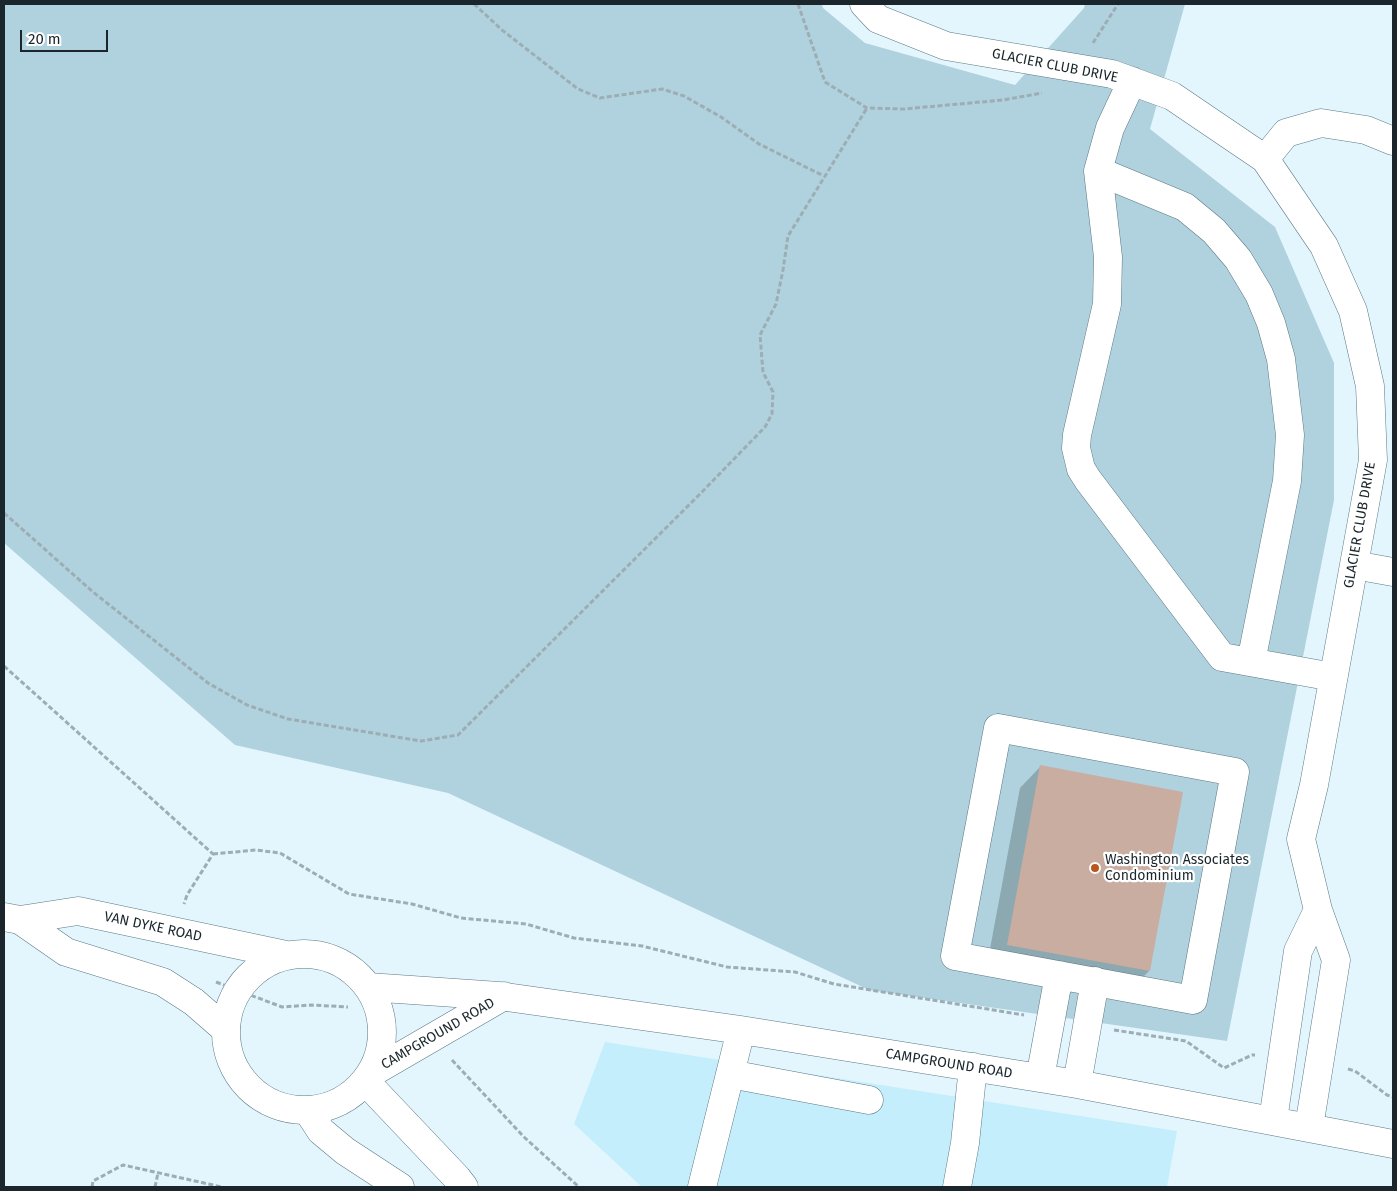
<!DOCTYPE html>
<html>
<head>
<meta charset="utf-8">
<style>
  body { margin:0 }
  #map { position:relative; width:1397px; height:1191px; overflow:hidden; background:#e3f6fe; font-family:"Fira Sans",sans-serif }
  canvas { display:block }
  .frame { position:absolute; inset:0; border:5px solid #1a262b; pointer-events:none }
  .scale { position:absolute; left:20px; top:30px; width:88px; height:22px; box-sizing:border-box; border:2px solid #1a262b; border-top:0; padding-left:6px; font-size:15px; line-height:18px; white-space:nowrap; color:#1a262b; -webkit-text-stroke:4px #fff; paint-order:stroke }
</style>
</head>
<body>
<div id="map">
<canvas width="1397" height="1191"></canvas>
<div class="frame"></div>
<div class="scale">20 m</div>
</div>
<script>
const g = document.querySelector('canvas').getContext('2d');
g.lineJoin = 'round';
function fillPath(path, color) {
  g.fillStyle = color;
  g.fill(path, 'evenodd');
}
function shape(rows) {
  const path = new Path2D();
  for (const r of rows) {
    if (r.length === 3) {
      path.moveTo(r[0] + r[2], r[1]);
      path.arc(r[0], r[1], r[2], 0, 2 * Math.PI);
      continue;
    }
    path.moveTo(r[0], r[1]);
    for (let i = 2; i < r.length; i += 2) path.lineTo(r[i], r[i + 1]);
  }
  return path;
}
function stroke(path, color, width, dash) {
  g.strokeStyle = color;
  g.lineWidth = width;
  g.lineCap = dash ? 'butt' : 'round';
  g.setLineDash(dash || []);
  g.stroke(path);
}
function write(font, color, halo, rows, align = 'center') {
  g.font = font + ' "Fira Sans",sans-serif';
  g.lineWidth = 4.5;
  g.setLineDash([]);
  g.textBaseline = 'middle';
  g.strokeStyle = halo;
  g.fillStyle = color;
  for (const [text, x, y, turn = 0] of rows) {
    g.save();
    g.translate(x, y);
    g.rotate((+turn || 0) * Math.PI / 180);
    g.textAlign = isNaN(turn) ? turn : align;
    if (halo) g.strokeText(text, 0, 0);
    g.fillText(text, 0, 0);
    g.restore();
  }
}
fillPath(shape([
  [605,1042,1177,1131,1167,1187,642,1187,574,1124]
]), '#c5eefd');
fillPath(shape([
  [4,4,822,4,823,8,865,43,1015,85,1084,8,1085,4,1185,4,1150,129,1275,227,1334,363,1334,500,1227,1041,869,990,448,793,235,745,4,543]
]), '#b0d2de');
fillPath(shape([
  [1040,767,1149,971,1128,992,987,965,1020,788]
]), '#0003');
fillPath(shape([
  [1040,765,1183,792,1150,971,1007,945]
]), '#c9ada0');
const minor = shape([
  [864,4,878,19,946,46,1112,74,1172,96,1265,159,1324,246,1353,311,1370,386,1373,460,1314,785,1301,839,1318,910],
  [1132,81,1110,128,1098,171,1108,257,1107,304,1077,435,1076,448,1081,469,1088,480,1222,657,1333,677],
  [1265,159,1286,133,1321,123,1366,130,1393,141],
  [1098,171,1185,207,1214,231,1238,259,1259,294,1271,323,1281,359,1290,435,1287,481,1251,662],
  [1354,565,1393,572],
  [998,728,1235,772,1193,1000,955,956,998,728],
  [4,917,20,920,78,911,286,955],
  [20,920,66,952,163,982,194,1002,225,1029],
  [304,1032,78],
  [368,987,499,996,741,1030,1077,1084,1393,1144],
  [373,1072,504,996],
  [730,1074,869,1100],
  [1040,1078,1059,975],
  [365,1081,457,1178,464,1187],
  [1077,1084,1095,981],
  [308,1111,321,1131,345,1151,400,1187],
  [1273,1120,1298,951,1318,910,1336,960,1309,1127],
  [702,1187,741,1030],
  [957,1187,965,1143,973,1067]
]);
stroke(minor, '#5b7983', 29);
stroke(shape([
  [474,4,502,30,578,89,600,98,662,89,684,96,721,117,759,144,824,176],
  [798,4,825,82,867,108,904,109,1003,100,1042,93],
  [1093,43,1118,4],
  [4,513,93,592,208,683,247,705,288,719,421,741,458,735,700,494,765,427,772,414,773,392,763,372,760,335,776,304,783,270,788,236,867,108],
  [4,666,213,854,187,895,184,904],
  [213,854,256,850,280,853,349,894,412,904,461,918,526,924,574,938,642,946,727,967,795,972,834,984,1024,1015],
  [216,982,282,1007,311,1005,348,1007],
  [377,1018,397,1026],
  [1114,1030,1186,1041,1224,1068,1252,1055,1255,1055],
  [452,1060,524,1137,579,1187],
  [1348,1069,1355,1071,1387,1095,1393,1097],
  [92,1187,93,1181,123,1165,222,1187],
  [155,1187,158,1173]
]), '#9dadb4', 3, [5, 2.5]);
stroke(minor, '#fff', 28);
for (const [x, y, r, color] of [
  [1095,868,5,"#b9561e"]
]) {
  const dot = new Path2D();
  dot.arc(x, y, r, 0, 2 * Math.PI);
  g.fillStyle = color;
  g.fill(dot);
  stroke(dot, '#fff', 2);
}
write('14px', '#1a262b', '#fff', [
  ["GLACIER CLUB DRIVE",1055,66,11],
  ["GLACIER CLUB DRIVE",1360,525,-80],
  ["VAN DYKE ROAD",153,927,12],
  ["CAMPGROUND ROAD",438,1034,-30],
  ["CAMPGROUND ROAD",949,1064,9]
]);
write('14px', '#1a262b', '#fff', [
  ["Washington Associates",1105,860],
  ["Condominium",1105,876]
], 'left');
</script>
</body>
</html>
